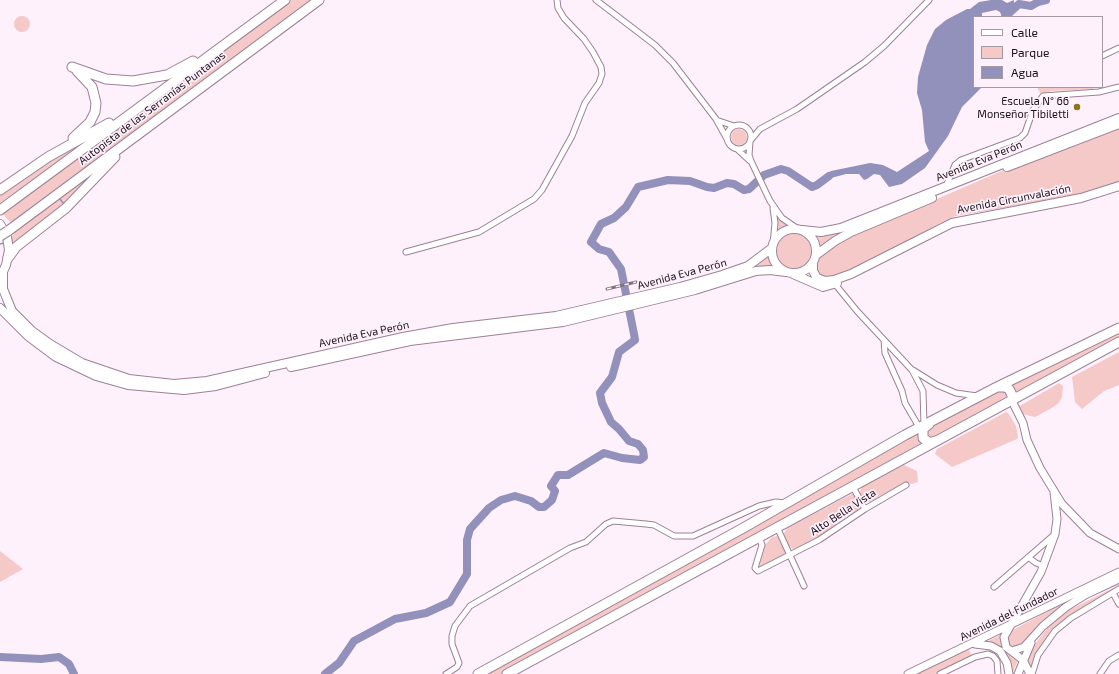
<!DOCTYPE html>
<html>
<head>
<meta charset="utf-8">
<style>
  body { margin:0 }
  #map { position:relative; width:1119px; height:674px; overflow:hidden; background:#fef1fb; font-family:"Exo 2",sans-serif }
  canvas { display:block }
  .legend { position:absolute; left:973px; top:16px; width:130px; height:72px; box-sizing:border-box; background:#fef1fb; border:1px solid #a498a1; margin:0; padding:5px 7px; list-style:none; font-size:12px; color:#1c121a }
  .legend li { display:flex; align-items:center; gap:8px; height:20px }
  .legend b { width:20px; border:1px solid #a498a1 }
</style>
</head>
<body>
<div id="map">
<canvas width="1119" height="674"></canvas>
<ul class="legend">
<li><b style="height:5px;background:#fff"></b>Calle</li>
<li><b style="height:11px;background:#f4c9c7"></b>Parque</li>
<li><b style="height:11px;background:#9291bb"></b>Agua</li>
</ul>
</div>
<script>
const g = document.querySelector('canvas').getContext('2d');
g.lineJoin = 'round';
function fillPath(path, color) {
  g.fillStyle = color;
  g.fill(path, 'evenodd');
}
function shape(rows) {
  const path = new Path2D();
  for (const r of rows) {
    if (r.length === 3) {
      path.moveTo(r[0] + r[2], r[1]);
      path.arc(r[0], r[1], r[2], 0, 2 * Math.PI);
      continue;
    }
    path.moveTo(r[0], r[1]);
    for (let i = 2; i < r.length; i += 2) path.lineTo(r[i], r[i + 1]);
  }
  return path;
}
function stroke(path, color, width, dash) {
  g.strokeStyle = color;
  g.lineWidth = width;
  g.lineCap = dash ? 'butt' : 'round';
  g.setLineDash(dash || []);
  g.stroke(path);
}
function write(font, color, halo, rows, align = 'center') {
  g.font = font + ' "Exo 2",sans-serif';
  g.lineWidth = 3.5;
  g.setLineDash([]);
  g.textBaseline = 'middle';
  g.strokeStyle = halo;
  g.fillStyle = color;
  for (const [text, x, y, turn = 0] of rows) {
    g.save();
    g.translate(x, y);
    g.rotate((+turn || 0) * Math.PI / 180);
    g.textAlign = isNaN(turn) ? turn : align;
    if (halo) g.strokeText(text, 0, 0);
    g.fillText(text, 0, 0);
    g.restore();
  }
}
fillPath(shape([
  [289,0,315,0,12,224,2,213],
  [22,24,8],
  [1037,87,1093,87,1093,89,1051,91,1041,95],
  [1119,125,1119,184,1090,193,956,216,940,223,843,276,829,279,817,276,815,263,822,254,837,242,1011,167],
  [739,137,8],
  [84,141,79,146,0,203,0,191],
  [1047,149,849,231,818,249,812,238,840,232],
  [96,168,97,172,78,193,13,246,10,241,16,229],
  [776,214,790,227,775,239],
  [794,251,17],
  [769,255,774,267,676,291],
  [1119,331,1119,339,1015,397,1008,385],
  [1119,352,1119,385,1104,391,1082,409,1075,402,1072,377],
  [1059,383,1063,386,1062,397,1059,403,1050,409,1035,417,1022,414,1019,410,1018,407],
  [1007,390,1009,397,932,438,928,436,927,431,929,428,1000,391],
  [1006,412,1009,414,1016,426,1018,437,1017,439,952,467,935,454,937,449],
  [918,430,919,437,923,443,502,674,484,674],
  [904,465,917,471,918,482,912,484,905,482,870,502,863,501,859,494,862,487],
  [854,493,860,505,858,511,840,517,834,526,815,540,797,548,793,549,788,545,783,535,787,528],
  [777,536,780,538,787,555,759,568,765,545,772,537],
  [0,551,23,569,0,582],
  [1099,584,1053,612,1039,624,1019,648,1010,649,1006,638,1011,631],
  [1119,585,1119,587,1070,615,1055,629,1037,653,1031,669,1026,660,1032,648,1049,626,1067,611],
  [1001,635,1001,644,1004,649,1019,658,1012,674,1010,674,1008,662,986,642],
  [968,648,972,656,935,674,914,674]
]), '#f4c9c7');
fillPath(shape([
  [991,0,1002,0,1007,3,1014,0,1014,3,1024,4,1016,8,1009,17,1002,17,1000,12,996,10,982,13,982,17,974,17,974,87,982,87,962,107,948,136,925,168,902,184,889,187,880,175,874,174,867,179,864,180,859,174,846,174,820,181,824,176,831,171,870,163,883,165,897,172,929,151,925,142,922,110,917,93,918,77,927,45,935,29,946,20,967,9,970,9,979,2]
]), '#9291bb');
stroke(shape([
  [59,198,64,204],
  [0,244,4,243]
]), '#9291bb', 1.5);
stroke(shape([
  [1005,17,1019,4,1031,6,1038,2,1046,0],
  [0,657,41,659,59,657,69,664,74,674],
  [325,674,339,663,354,641,395,619,426,613,450,602,467,574,467,540,470,529,489,508,501,500,515,496,531,501,539,507,544,507,552,500,555,491,551,486,558,475,568,475,604,453,622,458,640,460,644,457,643,450,638,444,629,441,619,429,611,422,602,403,600,393,612,377,619,352,635,340,634,334,621,269,609,252,599,249,591,242,601,224,614,218,626,207,638,187,668,180,690,181,707,187,714,188,727,183,734,184,744,190,749,189,764,175,781,169,788,171,812,187,817,185,829,176]
]), '#9291bb', 8);
const street = shape([
  [596,0,655,45,673,63,716,119,727,139],
  [1102,56,1119,48],
  [719,121,734,126],
  [739,137,12],
  [750,141,760,129,797,109,865,62,884,46,929,0],
  [750,142,749,155,751,161,770,201,782,218,798,229],
  [737,149,750,161],
  [946,186,955,165,961,160,1020,138,1025,133,1033,110,1043,96,1099,92,1119,87],
  [773,208,775,223,773,244],
  [406,252,479,232,534,199,542,190,572,136,585,103,599,83,602,74,601,67,593,52,584,39,564,18,558,8,557,0],
  [835,284,857,311,912,370,923,391,924,425],
  [884,340,885,353,902,391,905,403,919,427],
  [913,370,937,385,956,393,977,396],
  [853,487,865,509],
  [777,527,804,586],
  [759,537,762,545,755,568,758,571,819,540,865,509,906,485],
  [1028,557,1036,563,1044,566],
  [994,587,1054,535],
  [1113,593,1119,604],
  [446,674,457,667,459,663,452,644,452,636,455,626,470,606,570,548,586,542,606,524,613,521,646,524,654,525,674,536,693,536,759,506,776,502,785,503],
  [940,674,975,657,988,654,993,656,997,661,998,674],
  [1032,674,1038,655,1055,631,1071,618,1119,589],
  [1100,674,1109,661,1119,655]
]);
const secondary = shape([
  [1012,401,1023,423,1027,440,1040,468,1062,504,1090,533,1119,549],
  [975,644,991,646,1000,651,1007,663,1009,674],
  [1012,651,1024,647,1043,626,1066,607,1085,595,1119,579],
  [908,674,1119,572],
  [1018,674,1031,643],
  [1030,674,1023,660,1006,647,1004,637,1041,572,1055,534,1057,519,1054,492]
]);
const primary = shape([
  [1007,167,1119,124],
  [0,224,7,237,9,250,6,265,1,276],
  [794,251,22],
  [802,230,821,232,841,228,1119,118],
  [816,255,835,241,851,232,932,198],
  [813,264,813,271,817,278,825,281,834,280,851,274,952,223,1081,198,1119,186],
  [3,272,3,289,12,311,32,331,50,344,82,363,129,379,174,384,207,381,403,337,453,328,556,316,680,287,722,275,748,266,772,248],
  [793,274,823,287,837,283],
  [0,308,28,336,56,357,96,376,128,385,184,390,216,386,265,373],
  [291,367,410,341,563,322,695,290,756,271,770,270,786,272]
]);
const highway = shape([
  [72,67,106,79,133,81,167,75,193,61],
  [73,138,90,122,95,112,96,103,92,87,77,71],
  [0,190,48,157,109,123],
  [0,210,285,0],
  [8,231,319,0],
  [8,258,16,247,66,208,115,157],
  [998,387,1005,387,1009,389,1012,395,1012,401],
  [929,424,923,429,923,438,930,443,935,441],
  [478,674,745,527,905,435,997,387,1119,328],
  [507,674,1119,342]
]);
stroke(street, '#9d8097', 7);
stroke(secondary, '#9d8097', 9);
stroke(primary, '#9d8097', 10);
stroke(highway, '#9d8097', 11);
stroke(street, '#fff', 5);
stroke(secondary, '#fff', 7);
stroke(primary, '#fff', 8);
stroke(highway, '#fff', 9);
const rail = shape([
  [607,289,636,282]
]);
stroke(rail, '#7e727b', 3);
stroke(rail, '#fef1fb', 1.5, [4.5]);
const highwayBridge = shape([
  [0,236,8,231]
]);
stroke(highwayBridge, '#9d8097', 11, []);
stroke(highwayBridge, '#fff', 9);
for (const [x, y, r, color] of [
  [1077,107,4,"#8e751a"]
]) {
  const dot = new Path2D();
  dot.arc(x, y, r, 0, 2 * Math.PI);
  g.fillStyle = color;
  g.fill(dot);
  stroke(dot, '#fef1fb', 1.5);
}
write('11px', '#1c121a', '#fef1fb', [
  ["Escuela N° 66",1069,101],
  ["Monseñor Tibiletti",1069,114]
], 'right');
write('11px', '#1c121a', '#fef1fb', [
  ["Autopista de las Serranías Puntanas",152,108,-37],
  ["Avenida Eva Perón",979,161,-22],
  ["Avenida Circunvalación",1014,199,-11],
  ["Avenida Eva Perón",682,274,-15],
  ["Avenida Eva Perón",364,334,-12],
  ["Alto Bella Vista",843,512,-33],
  ["Avenida del Fundador",1009,614,-26]
]);
</script>
</body>
</html>
